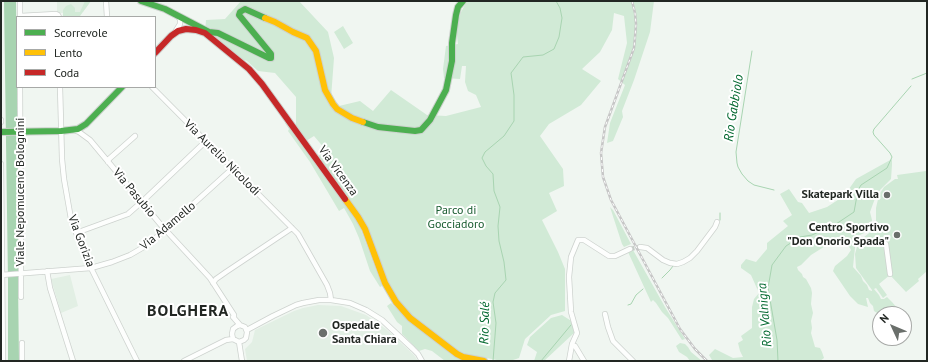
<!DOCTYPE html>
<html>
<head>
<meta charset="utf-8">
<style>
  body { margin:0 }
  #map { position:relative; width:928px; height:362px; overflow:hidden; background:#f0f6f1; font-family:"PT Sans",sans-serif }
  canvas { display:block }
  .frame { position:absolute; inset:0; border:2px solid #222723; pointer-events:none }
  .legend { position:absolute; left:16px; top:16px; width:140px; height:72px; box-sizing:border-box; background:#fff; border:1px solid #a7a9a7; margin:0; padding:5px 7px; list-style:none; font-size:12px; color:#222723 }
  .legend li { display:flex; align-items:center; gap:8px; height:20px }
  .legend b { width:20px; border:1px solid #a7a9a7 }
  .north { position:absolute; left:872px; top:306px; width:40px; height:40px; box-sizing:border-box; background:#fff; border:1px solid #a7a9a7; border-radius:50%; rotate:314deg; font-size:11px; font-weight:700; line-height:16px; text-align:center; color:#222723 }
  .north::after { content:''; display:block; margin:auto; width:14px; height:18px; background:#6a6f6b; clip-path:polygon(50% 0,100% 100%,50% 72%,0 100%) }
</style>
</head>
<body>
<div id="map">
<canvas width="928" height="362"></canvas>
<div class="frame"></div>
<ul class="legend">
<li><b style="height:5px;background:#4caf50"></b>Scorrevole</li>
<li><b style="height:5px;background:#ffc107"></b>Lento</li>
<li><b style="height:5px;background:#c62828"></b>Coda</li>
</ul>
<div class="north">N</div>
</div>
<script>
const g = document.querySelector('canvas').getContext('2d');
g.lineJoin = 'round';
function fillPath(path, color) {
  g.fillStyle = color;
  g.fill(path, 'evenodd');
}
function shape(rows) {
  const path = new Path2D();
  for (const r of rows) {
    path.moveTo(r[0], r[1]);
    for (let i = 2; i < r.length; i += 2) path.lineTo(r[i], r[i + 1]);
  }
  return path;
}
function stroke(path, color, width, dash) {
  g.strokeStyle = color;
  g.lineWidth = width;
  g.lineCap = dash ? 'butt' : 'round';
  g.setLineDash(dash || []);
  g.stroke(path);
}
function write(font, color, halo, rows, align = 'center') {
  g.font = font + ' "PT Sans",sans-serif';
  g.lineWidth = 4;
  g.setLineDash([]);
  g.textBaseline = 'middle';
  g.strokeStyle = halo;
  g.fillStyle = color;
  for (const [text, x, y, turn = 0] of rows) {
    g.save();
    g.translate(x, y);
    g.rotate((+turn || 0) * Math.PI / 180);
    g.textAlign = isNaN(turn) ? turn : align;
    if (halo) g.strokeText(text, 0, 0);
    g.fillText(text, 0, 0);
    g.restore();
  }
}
fillPath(shape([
  [54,1,91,1,83,12,60,13,57,13,57,2],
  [70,275,78,306,61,313,51,279],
  [318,305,341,306,366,315,386,329,414,355,418,361,247,361,245,349,252,342,255,330,294,311,303,308]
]), '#e2efe4');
fillPath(shape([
  [85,1,91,1,80,16,63,17,63,10,66,6,71,4,75,8,75,12,80,12],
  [241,1,299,1,328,32,334,58,331,98,339,106,360,101,373,111,391,90,427,115,446,116,481,107,476,95,468,91,465,82,466,66,462,66,460,79,444,78,443,69,446,46,458,44,456,28,461,12,467,1,654,1,650,32,634,80,622,111,623,117,613,141,607,143,610,123,625,85,618,79,627,43,624,16,614,13,612,30,600,52,582,69,601,81,581,105,549,124,540,136,563,169,564,186,549,193,557,211,542,220,558,252,565,269,565,311,551,315,525,339,519,358,510,361,502,361,471,355,470,357,455,350,416,320,398,302,387,282,367,227,318,157,325,149,314,136,306,141,296,127,296,97,275,73,258,71,247,61,239,58,205,32,206,20,225,19],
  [343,26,353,43,344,49,334,32],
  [286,122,354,216,359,225,382,286,380,287,370,271,359,238,353,224,344,208,339,211,310,162,288,131,289,129,285,123],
  [892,159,892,165,891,179,877,193,870,212,872,220,872,226,868,231,858,236,856,238,853,267,861,276,863,281,867,285,869,290,872,291,872,290,856,268,855,254,858,243,864,237,873,230,876,224,876,208,879,195,884,187,895,179,898,179,897,175,926,171,927,180,927,239,926,240,927,248,927,271,918,279,919,281,906,292,890,275,879,284,887,295,883,298,876,288,874,289,879,295,881,299,884,299,887,297,892,302,898,309,899,314,880,314,880,318,877,313,874,311,873,306,870,303,868,298,866,298,868,307,858,304,850,296,833,271,835,266,847,256,851,250,850,248,844,243,841,241,838,241,827,245,811,255,801,265,797,267,798,270,802,274,803,277,806,279,811,288,812,293,811,304,813,313,811,321,812,328,811,333,815,347,820,348,822,352,824,358,820,361,714,361,712,360,709,355,715,349,733,358,743,357,740,351,738,343,743,340,741,336,752,328,752,307,754,299,759,293,751,275,741,268,741,265,746,259,756,262,767,249,767,243,788,226,783,221,792,215,780,194,789,189,798,202,802,203,809,213,827,207,844,196,856,179],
  [610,207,613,210,631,244,624,247,622,244],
  [633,250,665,307,685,339,682,340,668,318,662,312,656,303,653,300,651,302,628,252],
  [391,303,405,317,452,355,461,360,465,361,445,361,432,351,425,349,419,351,402,334,402,326,397,322,387,306],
  [562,315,573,322,574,333,544,361,534,361,537,352,527,345,530,337,551,318],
  [680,343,685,344,688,347,691,352,702,361,690,361,687,357,679,352,676,346]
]), '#d1ead6');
fillPath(shape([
  [4,1,16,1,18,137,18,280,19,361,8,361,8,281]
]), '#a8d4b1');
stroke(shape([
  [752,51,736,152,737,163,738,167,742,174,748,181,754,185,774,190],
  [912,79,927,73],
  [720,213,720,220],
  [662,278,670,270,673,266],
  [628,305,631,304,636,295,643,289],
  [493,361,496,323,493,302,495,293,506,280,504,262,499,241,498,226,500,207,494,191,493,174,486,166,482,158,485,152,504,136,514,121,514,95,511,73,523,57,543,55,554,49,559,37,562,18,560,8,556,1],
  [541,361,571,325],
  [778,361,777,340,768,288,772,265,786,246,800,237,812,235,836,224,854,212,858,190,861,185,887,168,892,157,890,153,874,135,873,132,874,129,911,86]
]), '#a8d4b1', 1);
stroke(shape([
  [630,249,640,247]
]), '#c7cdc8', 4.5, [4.5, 2]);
const street = shape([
  [20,1,20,17],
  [106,1,107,17],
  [20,16,56,14,58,15,59,17],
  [175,32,180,24,180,19,178,16],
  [20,87,21,274,21,297],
  [60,87,62,159,64,179,71,219,77,235,86,254,91,268,137,361],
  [152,87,298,234,327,285,330,293,331,300],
  [1,120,1,122],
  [74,130,79,132,90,140,161,225,210,278,223,298,234,315,234,318],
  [108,162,109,159,135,136],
  [1,164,3,361],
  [76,233,128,214,145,199,206,141],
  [886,244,890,274],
  [640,247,647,248,663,260,670,263,677,264,683,262,690,258,697,251,715,227,717,222],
  [47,271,50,288,73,361],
  [1,275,91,268,112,262,130,255,149,244,233,168],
  [213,283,216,279,226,272,292,228],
  [605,314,608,327,613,341,633,361],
  [233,317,240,325,245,327,247,332,246,338,244,340,239,342,233,339,232,334,233,329,237,326,240,325],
  [247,330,273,316,296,305,303,303,319,300,331,300,350,303,366,310,382,320,413,349,418,354,422,361],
  [239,342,242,361],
  [22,343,22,361],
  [575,346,584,361],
  [184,361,226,340,233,339],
  [569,361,572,344,577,333,571,312,569,277,571,257,578,240,584,240,609,256,615,256,630,249]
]);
const fast = shape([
  [141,1,165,9,209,32,218,33,269,58,271,58,271,54,239,15,240,12,245,9,265,18],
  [363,122,378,127,415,131,421,130,430,120,446,90,452,61,452,43,456,15,458,7,463,1],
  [1,132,61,131,78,129,86,124,122,87]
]);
const slow = shape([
  [265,18,275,22,293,32,307,38,316,51,325,90,333,104,337,109,352,118,363,122],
  [345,199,358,217,365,229,385,283,396,302,410,318,457,354,463,357,484,361]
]);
const jam = shape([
  [155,53,171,36,178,31,186,29,196,30,205,33,249,69,262,84,345,199]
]);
stroke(street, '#cdd2ce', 6);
stroke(fast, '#cdd2ce', 8);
stroke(slow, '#cdd2ce', 8);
stroke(jam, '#cdd2ce', 8);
stroke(street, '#fdfefd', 4.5);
stroke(fast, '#4caf50', 6);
stroke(slow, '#ffc107', 6);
stroke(jam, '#c62828', 6);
const rail = shape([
  [632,1,635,13,636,24,635,37,634,48,605,127,601,153,603,177,611,200,680,329,695,349,707,361]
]);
stroke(rail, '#c6c6c6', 2.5);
stroke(rail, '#fff', 1, [3]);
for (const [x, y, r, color] of [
  [887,195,4,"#6a6f6b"],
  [897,235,4,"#6a6f6b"],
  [323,333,5,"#6a6f6b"]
]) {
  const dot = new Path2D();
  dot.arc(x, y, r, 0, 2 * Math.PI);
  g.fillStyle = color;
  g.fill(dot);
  stroke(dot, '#fff', 1.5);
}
write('12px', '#222723', '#fff', [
  ["Via Aurelio Nicolodi",222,158,45],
  ["Via Vicenza",338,171,54],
  ["Viale Nepomuceno Bolognini",21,192,-90],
  ["Via Pasubio",134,193,50],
  ["Via Adamello",168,226,-40],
  ["Via Gorizia",81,241,69]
]);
write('bold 12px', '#222723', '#fff', [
  ["Skatepark Villa",879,195],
  ["Centro Sportivo",889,228],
  ["\"Don Onorio Spada\"",889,242],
  ["Ospedale",332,326,"left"],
  ["Santa Chiara",332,340,"left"]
], 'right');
write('12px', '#195c30', '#fff', [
  ["Parco di",456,211],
  ["Gocciadoro",456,225]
]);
write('italic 13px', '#02682f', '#fff', [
  ["Rio Gabbiolo",734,108,-81],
  ["Rio Valnigra",765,315,-95],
  ["Rio Salé",485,323,-89]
]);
g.letterSpacing = '1px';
write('bold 16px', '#222723', '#fff', [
  ["BOLGHERA",188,311]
]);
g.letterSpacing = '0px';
</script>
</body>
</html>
